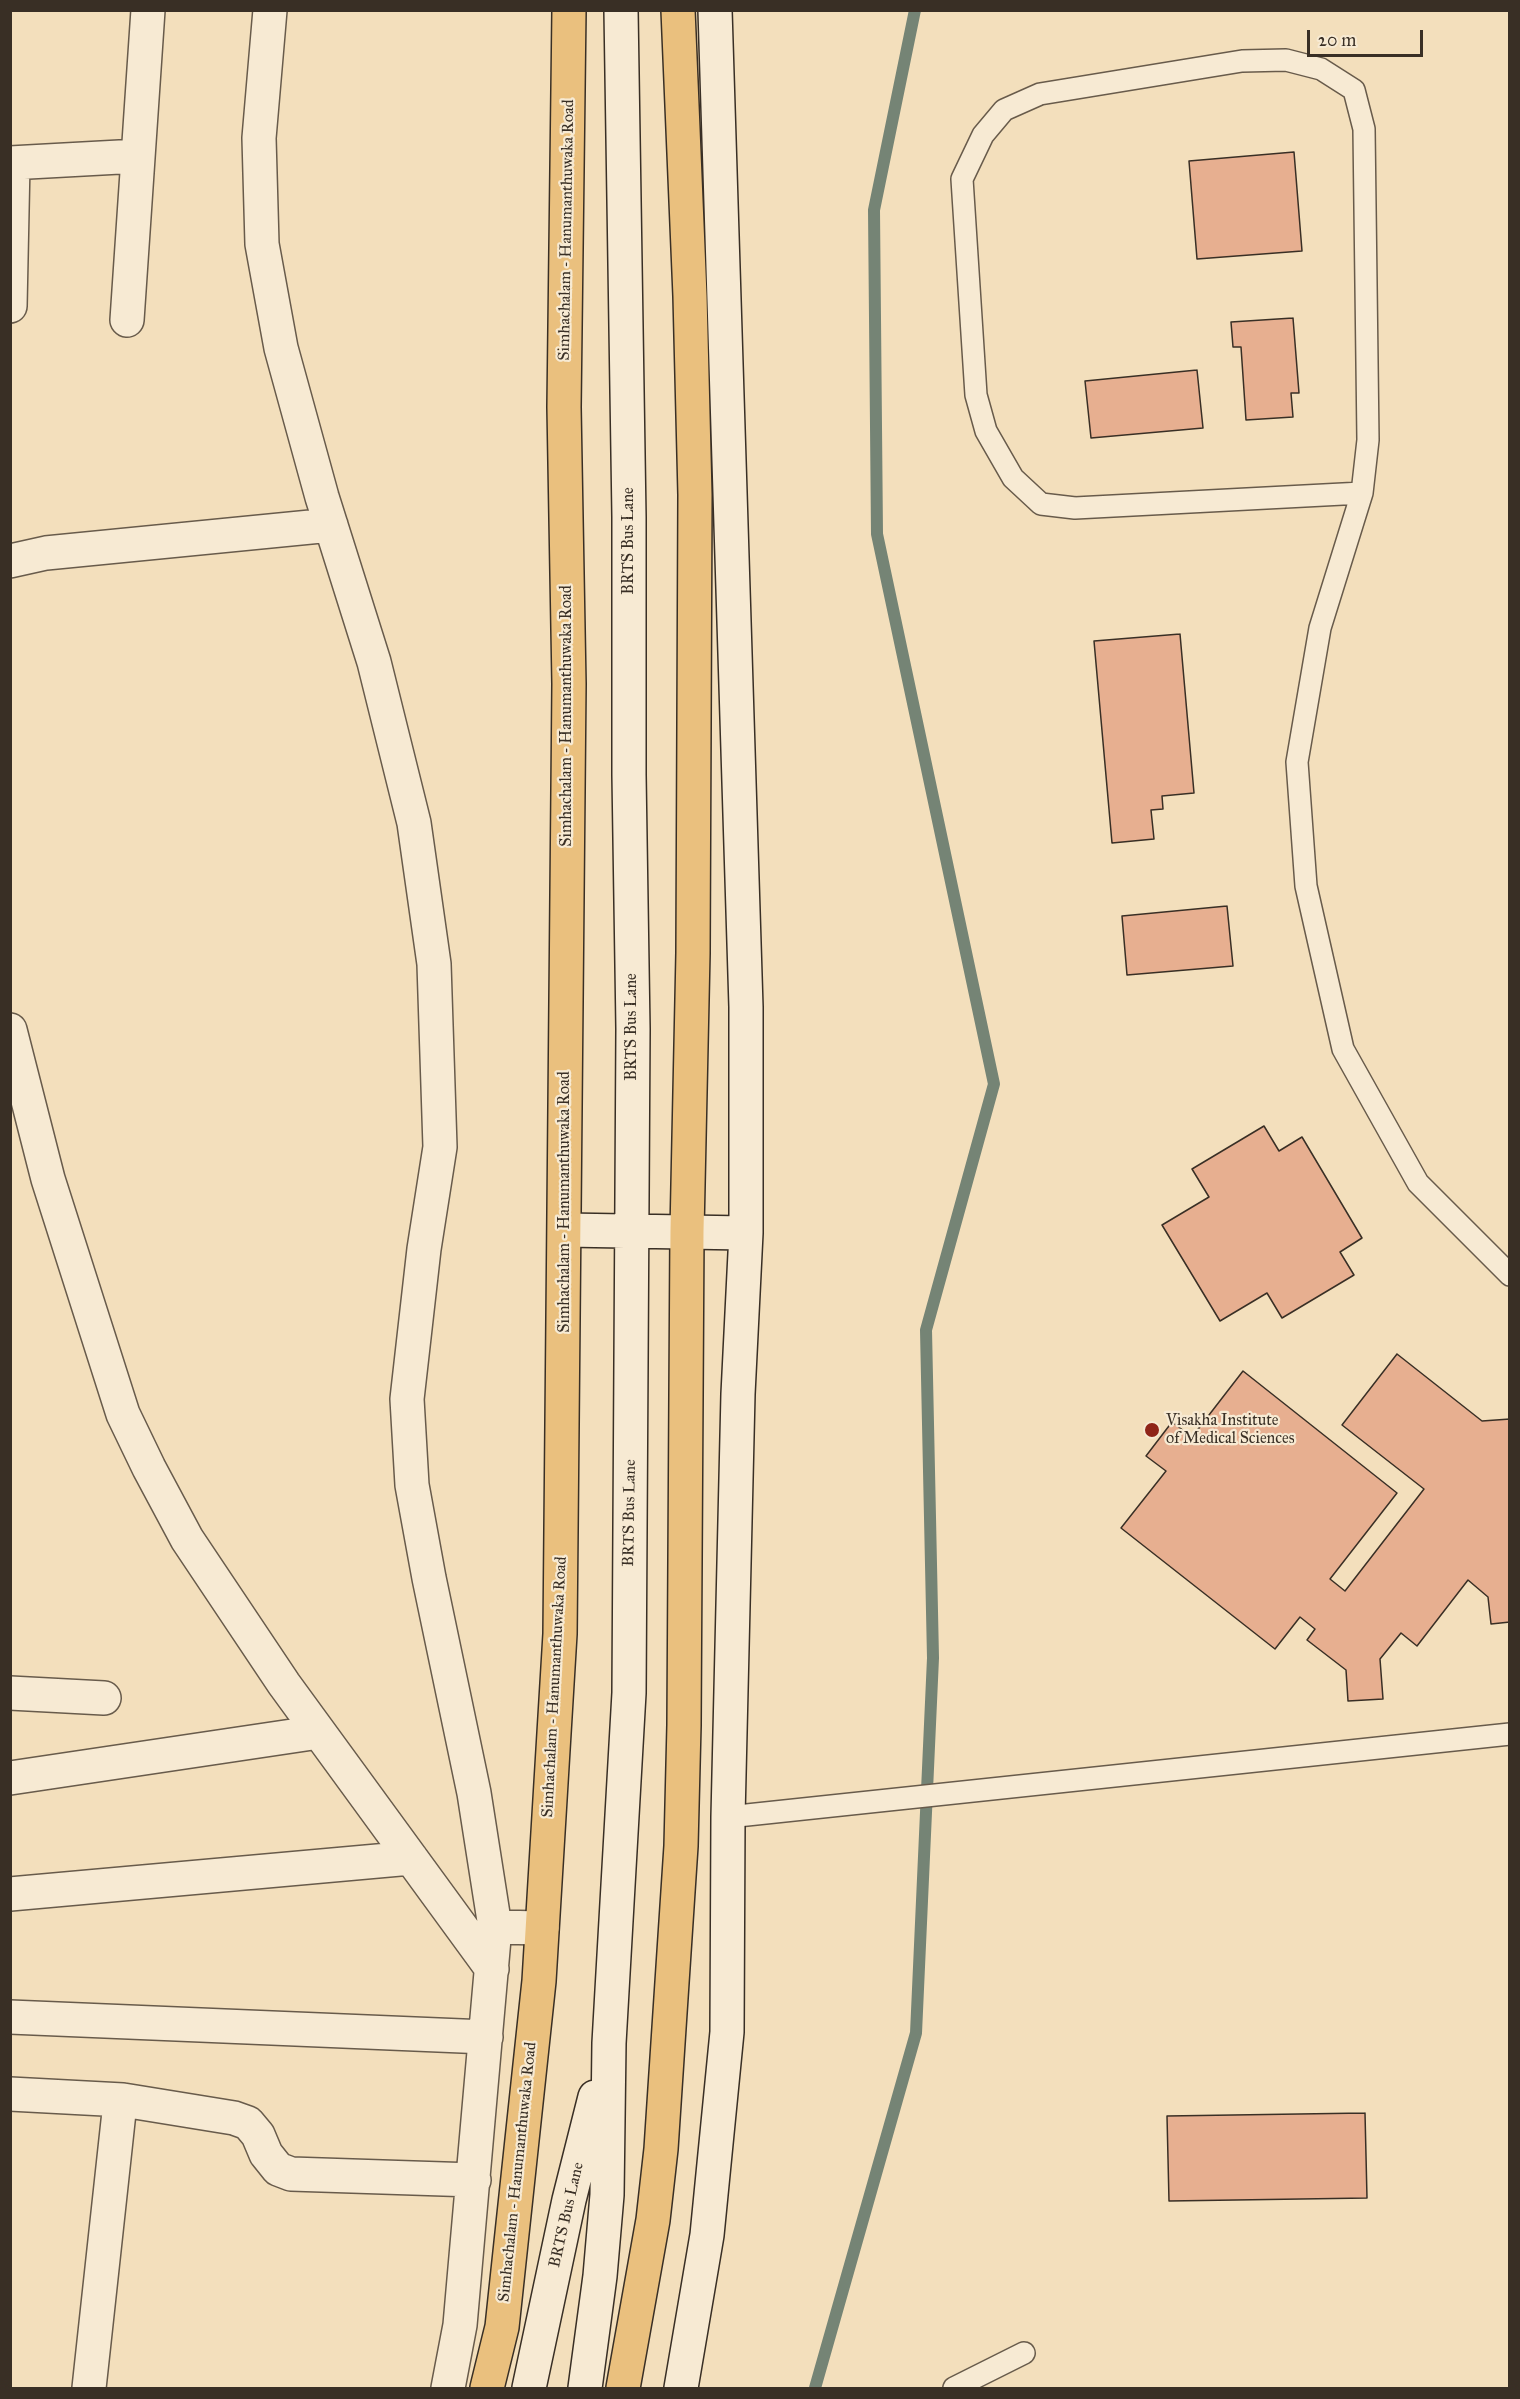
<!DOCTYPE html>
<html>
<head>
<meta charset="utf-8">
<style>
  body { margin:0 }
  #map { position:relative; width:1520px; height:2399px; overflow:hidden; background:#f3dfbc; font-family:"IM FELL Great Primer",serif }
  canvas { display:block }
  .frame { position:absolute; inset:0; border:12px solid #392f25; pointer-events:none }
  .scale { position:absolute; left:1307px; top:30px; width:116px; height:27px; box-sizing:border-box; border:3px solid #392f25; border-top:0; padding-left:8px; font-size:18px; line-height:21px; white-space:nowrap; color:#392f25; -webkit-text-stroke:4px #f7ead3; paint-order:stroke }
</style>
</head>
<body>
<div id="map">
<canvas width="1520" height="2399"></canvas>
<div class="frame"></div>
<div class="scale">20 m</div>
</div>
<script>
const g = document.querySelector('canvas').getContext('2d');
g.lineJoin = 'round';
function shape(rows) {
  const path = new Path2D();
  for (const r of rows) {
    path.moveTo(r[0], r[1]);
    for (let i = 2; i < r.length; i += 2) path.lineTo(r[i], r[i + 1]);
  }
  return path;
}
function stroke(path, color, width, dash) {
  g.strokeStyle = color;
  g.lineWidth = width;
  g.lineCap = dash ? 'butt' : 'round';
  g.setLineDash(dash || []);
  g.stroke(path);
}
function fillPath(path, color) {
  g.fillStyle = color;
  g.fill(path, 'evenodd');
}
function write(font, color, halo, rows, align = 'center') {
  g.font = font + ' "IM FELL Great Primer",serif';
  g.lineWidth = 4.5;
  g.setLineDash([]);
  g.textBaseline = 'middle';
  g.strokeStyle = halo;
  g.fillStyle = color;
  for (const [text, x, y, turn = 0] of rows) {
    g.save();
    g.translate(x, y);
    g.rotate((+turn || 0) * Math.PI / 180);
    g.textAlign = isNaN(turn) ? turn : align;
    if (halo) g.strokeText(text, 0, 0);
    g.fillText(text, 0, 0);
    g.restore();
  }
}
stroke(shape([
  [815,2388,916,2033,933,1658,926,1330,994,1084,877,534,874,210,915,10]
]), '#758475', 12);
const building = shape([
  [1294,152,1302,251,1197,259,1189,161,1294,152],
  [1293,318,1299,393,1291,393,1293,417,1246,420,1241,347,1233,347,1231,322,1293,318],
  [1197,370,1203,428,1091,438,1085,381,1197,370],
  [1180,634,1194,793,1162,796,1163,809,1151,810,1154,839,1112,843,1094,641,1180,634],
  [1227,906,1233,966,1127,975,1122,916,1227,906],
  [1264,1126,1279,1151,1302,1137,1362,1238,1340,1252,1354,1275,1282,1318,1267,1293,1220,1321,1162,1225,1209,1197,1192,1169,1264,1126],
  [1397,1354,1482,1421,1510,1419,1510,1622,1491,1624,1488,1597,1468,1580,1417,1646,1401,1633,1380,1659,1383,1699,1348,1701,1346,1670,1307,1640,1315,1629,1300,1617,1275,1649,1121,1528,1166,1471,1146,1456,1172,1422,1192,1437,1243,1371,1397,1493,1330,1579,1345,1591,1424,1489,1342,1425,1397,1354],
  [1365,2113,1367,2198,1169,2201,1167,2116,1365,2113]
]);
fillPath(building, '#e7af90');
stroke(building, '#392f25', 1.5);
const lane = shape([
  [1362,493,1075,508,1041,504,1013,478,986,431,976,395,962,179,983,135,1004,110,1040,94,1242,61,1286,60,1321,69,1354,90,1364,129,1368,440,1362,493,1320,628,1297,762,1306,886,1343,1049,1418,1183,1510,1275],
  [728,1817,1510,1734],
  [954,2388,1024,2353]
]);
const street = shape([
  [270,10,259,138,262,244,281,348,322,497,374,662,414,823,434,964,440,1147,424,1249,407,1399,412,1485,429,1578,474,1793,495,1927,460,2325,448,2388],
  [10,163,138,156],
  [10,306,13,163],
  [127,320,148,10],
  [10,561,46,553,331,525],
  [10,1030,48,1179,123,1414,149,1468,187,1539,284,1684,492,1969],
  [10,1693,104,1698],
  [10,1778,319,1732],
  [10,1894,411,1858],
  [495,1927,542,1928],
  [10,2017,486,2037],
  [10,2094,123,2100,234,2118,248,2123,258,2135,266,2154,278,2169,291,2174,474,2180],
  [89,2388,119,2112,123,2100]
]);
const secondary = shape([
  [565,1230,746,1233],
  [529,2388,569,2200,595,2097],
  [585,2388,600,2276,607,2195,609,2043,629,1693,633,1029,629,775,629,517,621,10],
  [681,2388,707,2235,727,2032,728,1817,738,1394,746,1233,746,1007,715,10]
]);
const primary = shape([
  [487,2388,502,2327,539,1981,560,1634,569,684,564,407,569,10],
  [623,2388,653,2220,661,2149,681,1846,684,1725,687,1231,693,953,695,495,690,296,678,10]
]);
stroke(lane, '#685b4b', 24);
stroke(street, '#685b4b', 36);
stroke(secondary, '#392f25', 36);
stroke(primary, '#392f25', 36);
stroke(lane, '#f7ead3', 21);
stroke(street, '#f7ead3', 33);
stroke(secondary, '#f7ead3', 33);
stroke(primary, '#eac07e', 33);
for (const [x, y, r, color] of [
  [1152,1430,8,"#8f2418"]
]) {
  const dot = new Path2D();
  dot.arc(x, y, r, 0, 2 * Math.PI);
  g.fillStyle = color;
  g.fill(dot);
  stroke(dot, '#f7ead3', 2);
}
write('16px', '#392f25', '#f7ead3', [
  ["Simhachalam - Hanumanthuwaka Road",567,230,-89],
  ["BRTS Bus Lane",629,541,-90],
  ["Simhachalam - Hanumanthuwaka Road",567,716,-90],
  ["BRTS Bus Lane",632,1027,-90],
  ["Simhachalam - Hanumanthuwaka Road",565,1202,-90],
  ["BRTS Bus Lane",630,1513,-89],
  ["Simhachalam - Hanumanthuwaka Road",555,1687,-87],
  ["Simhachalam - Hanumanthuwaka Road",518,2172,-84],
  ["BRTS Bus Lane",567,2215,-77]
]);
write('16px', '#392f25', '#f7ead3', [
  ["Visakha Institute",1166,1421],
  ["of Medical Sciences",1166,1439]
], 'left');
</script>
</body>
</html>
